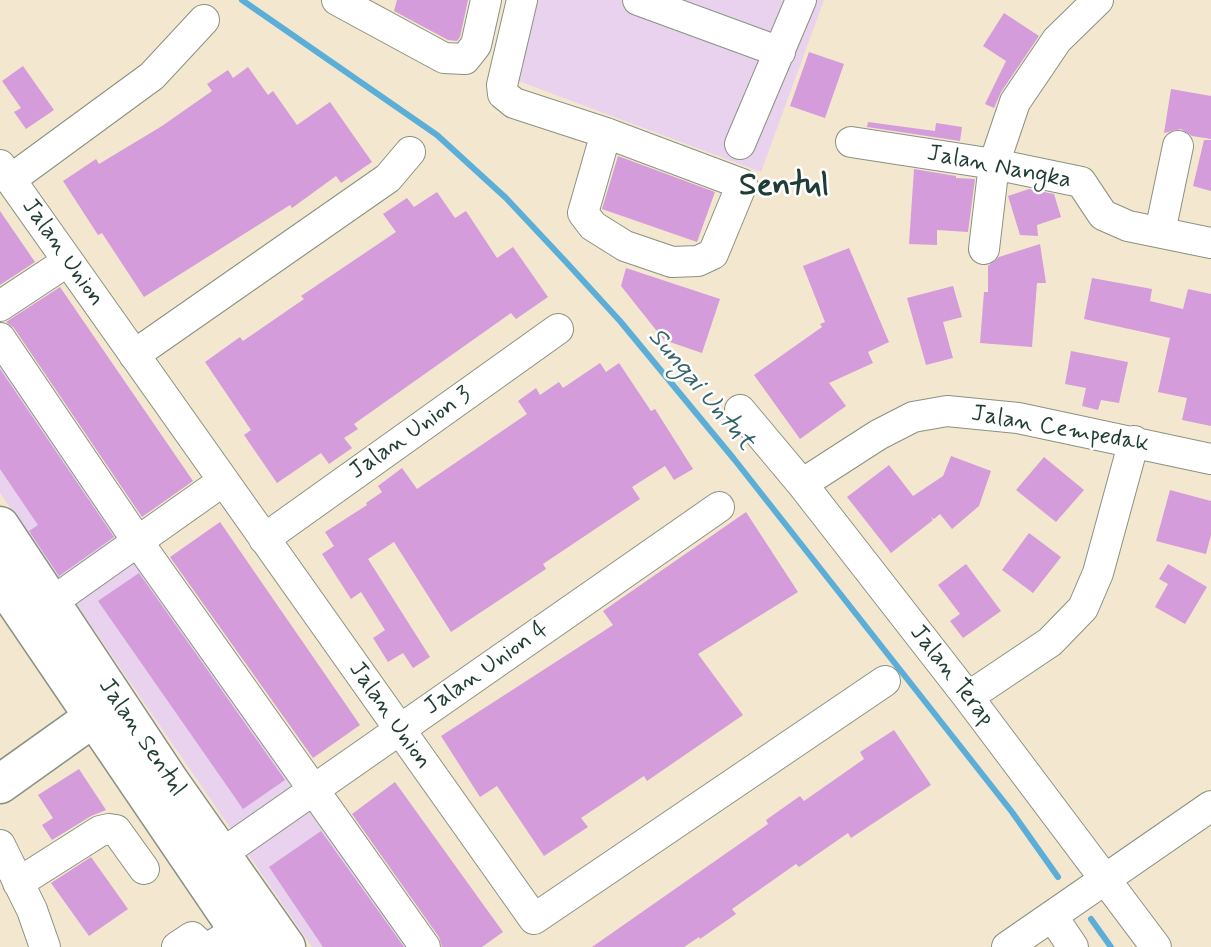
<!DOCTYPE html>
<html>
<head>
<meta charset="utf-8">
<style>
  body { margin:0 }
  canvas { display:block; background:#f3e7cf }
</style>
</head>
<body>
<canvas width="1211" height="947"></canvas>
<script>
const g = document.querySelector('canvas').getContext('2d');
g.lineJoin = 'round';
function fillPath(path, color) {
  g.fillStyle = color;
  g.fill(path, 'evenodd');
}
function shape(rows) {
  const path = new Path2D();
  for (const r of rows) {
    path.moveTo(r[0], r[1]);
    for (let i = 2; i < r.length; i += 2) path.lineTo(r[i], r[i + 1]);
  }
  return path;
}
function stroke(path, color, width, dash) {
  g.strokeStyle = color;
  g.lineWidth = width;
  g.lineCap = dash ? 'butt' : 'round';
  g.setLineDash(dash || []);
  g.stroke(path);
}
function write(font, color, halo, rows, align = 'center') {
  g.font = font + ' Mynerve,sans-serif';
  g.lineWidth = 5;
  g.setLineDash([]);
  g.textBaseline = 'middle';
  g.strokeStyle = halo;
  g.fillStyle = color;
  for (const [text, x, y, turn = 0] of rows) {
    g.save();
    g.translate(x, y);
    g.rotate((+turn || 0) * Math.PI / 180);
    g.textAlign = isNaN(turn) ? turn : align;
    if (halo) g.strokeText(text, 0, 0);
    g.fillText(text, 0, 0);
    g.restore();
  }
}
fillPath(shape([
  [538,0,824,0,761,172,513,79],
  [0,347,420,947,312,947,0,493]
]), '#e8d2ee');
stroke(shape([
  [242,0,437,135,506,198,566,262,620,321,734,459,1012,812,1058,877],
  [1091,919,1111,947]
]), '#5baed7', 6);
fillPath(shape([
  [397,0,468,0,460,37,457,41,448,40,394,11],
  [1004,13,1039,36,1001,92,994,108,985,104,1006,61,983,46],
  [809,52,844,64,825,118,790,106],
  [23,66,54,110,26,129,14,112,21,108,2,81],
  [248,67,268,95,273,91,297,125,330,102,372,162,341,183,336,176,292,208,290,205,144,297,102,233,98,235,63,181,96,159,99,164,162,126,212,91,207,84,228,70,233,78],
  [1171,89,1211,96,1211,139,1192,136,1181,129,1164,133],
  [868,122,935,131,936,123,962,127,960,141,867,127],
  [1204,140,1211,140,1211,191,1193,186],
  [618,156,715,192,697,242,602,209],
  [914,169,956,176,956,178,975,179,968,232,937,230,937,245,909,244],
  [1029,189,1054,194,1061,217,1037,225,1038,236,1020,235,1008,196],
  [437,192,455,218,466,211,497,258,513,247,548,297,516,319,511,313,354,424,358,429,344,438,352,448,329,464,321,453,277,483,244,435,251,430,205,362,240,337,243,341,304,299,301,296,396,232,383,214,407,198,414,207],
  [0,211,35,262,0,285],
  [1040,244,1046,283,1037,283,1032,347,980,343,984,292,988,292,988,266,999,257],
  [849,248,889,342,868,352,873,363,829,383,846,406,800,439,754,375,822,327,820,324,825,322,803,266],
  [626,268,720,299,702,353,664,340,621,286],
  [1092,278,1152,289,1150,301,1183,309,1188,289,1211,294,1211,426,1182,420,1187,398,1158,392,1170,338,1084,319],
  [953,286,962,317,943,322,953,358,926,365,907,298],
  [60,287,193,481,142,517,14,328,6,322],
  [1071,351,1128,362,1119,403,1101,400,1098,410,1082,406,1086,388,1065,384],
  [600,363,606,372,619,363,651,411,655,409,693,469,674,480,665,466,632,487,640,499,543,564,546,569,451,632,394,542,368,559,430,657,413,668,403,653,388,662,373,638,385,630,361,592,351,599,322,554,334,546,325,532,367,505,366,503,382,492,378,486,402,468,417,489,527,414,518,401,536,388,540,395,559,382,563,388],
  [0,369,114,537,59,576,29,531,38,525,0,469],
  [951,456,991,471,979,506,952,529,940,514,934,519,931,517,933,520,891,553,847,497,889,465,913,496,943,476],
  [1044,457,1084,490,1056,522,1016,490],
  [1170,490,1211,501,1211,535,1206,554,1156,541],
  [746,512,798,592,698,654,743,715,647,781,644,776,581,818,588,827,544,856,497,786,480,797,441,736,613,625,603,611],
  [220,522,360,725,313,758,170,557],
  [1029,533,1061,557,1033,593,1002,570],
  [966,564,1001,611,963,638,950,621,960,614,938,585],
  [1168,564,1207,587,1185,624,1155,607,1168,584,1159,579],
  [139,573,285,780,243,809,98,601],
  [894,730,931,785,851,838,848,833,799,867,796,864,732,909,736,914,700,939,699,937,684,947,592,947,768,824,766,820,800,796,804,801,864,759,860,752],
  [79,769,106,810,91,816,52,840,42,825,53,818,38,795],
  [395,782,503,932,482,947,442,947,439,937,352,814],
  [321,831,404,947,323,947,269,867],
  [91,857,128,909,89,936,51,883]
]), '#d49cdb');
const minor = shape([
  [337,0,444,58,465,59,476,45,486,0],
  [522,0,502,85,503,94,514,103,606,133,742,184,713,254,698,261,672,262,625,246,593,226,583,213,606,133],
  [638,0,780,52],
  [851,142,994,164,1081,182,1103,215,1128,226,1211,243],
  [740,144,801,0],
  [0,165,534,919,885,681],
  [10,180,152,76,204,20],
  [1160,232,1178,146],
  [984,249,994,164,1015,102,1057,40,1098,0],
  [0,306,68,261],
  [0,338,138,542,425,947],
  [134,355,388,178,410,152],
  [740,410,802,484,968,697,1156,947],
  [802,484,878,435,913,417,947,411,1018,418,1211,459],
  [264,539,558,329],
  [52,602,223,481],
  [968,697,1050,642,1083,608,1098,573,1134,441],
  [0,845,32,910,45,947],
  [220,855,719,507],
  [18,883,100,831,109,829,116,830,144,869],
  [1052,916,1073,947],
  [177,947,192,937,203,947],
  [210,947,238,929],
  [1007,947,1211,806]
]);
const major = shape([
  [0,526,170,782,286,947],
  [0,579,250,947],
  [0,784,115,702]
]);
stroke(minor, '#899282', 32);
stroke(major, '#899282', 41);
stroke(minor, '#fff', 30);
stroke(major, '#fff', 38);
write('24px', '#1f3d34', '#fff', [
  ["Jalan Nangka",999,168,11],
  ["Jalan Union",62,253,55],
  ["Jalan Cempedak",1060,430,10],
  ["Jalan Union 3",411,434,-35],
  ["Jalan Union 4",487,669,-35],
  ["Jalan Terap",951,676,52],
  ["Jalan Union",389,716,55],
  ["Jalan Sentul",141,738,56]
]);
write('italic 26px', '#34656d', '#fff', [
  ["Sungai Untut",700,390,50]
]);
write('bold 32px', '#1f3d34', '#fff', [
  ["Sentul",784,187]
]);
</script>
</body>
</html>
